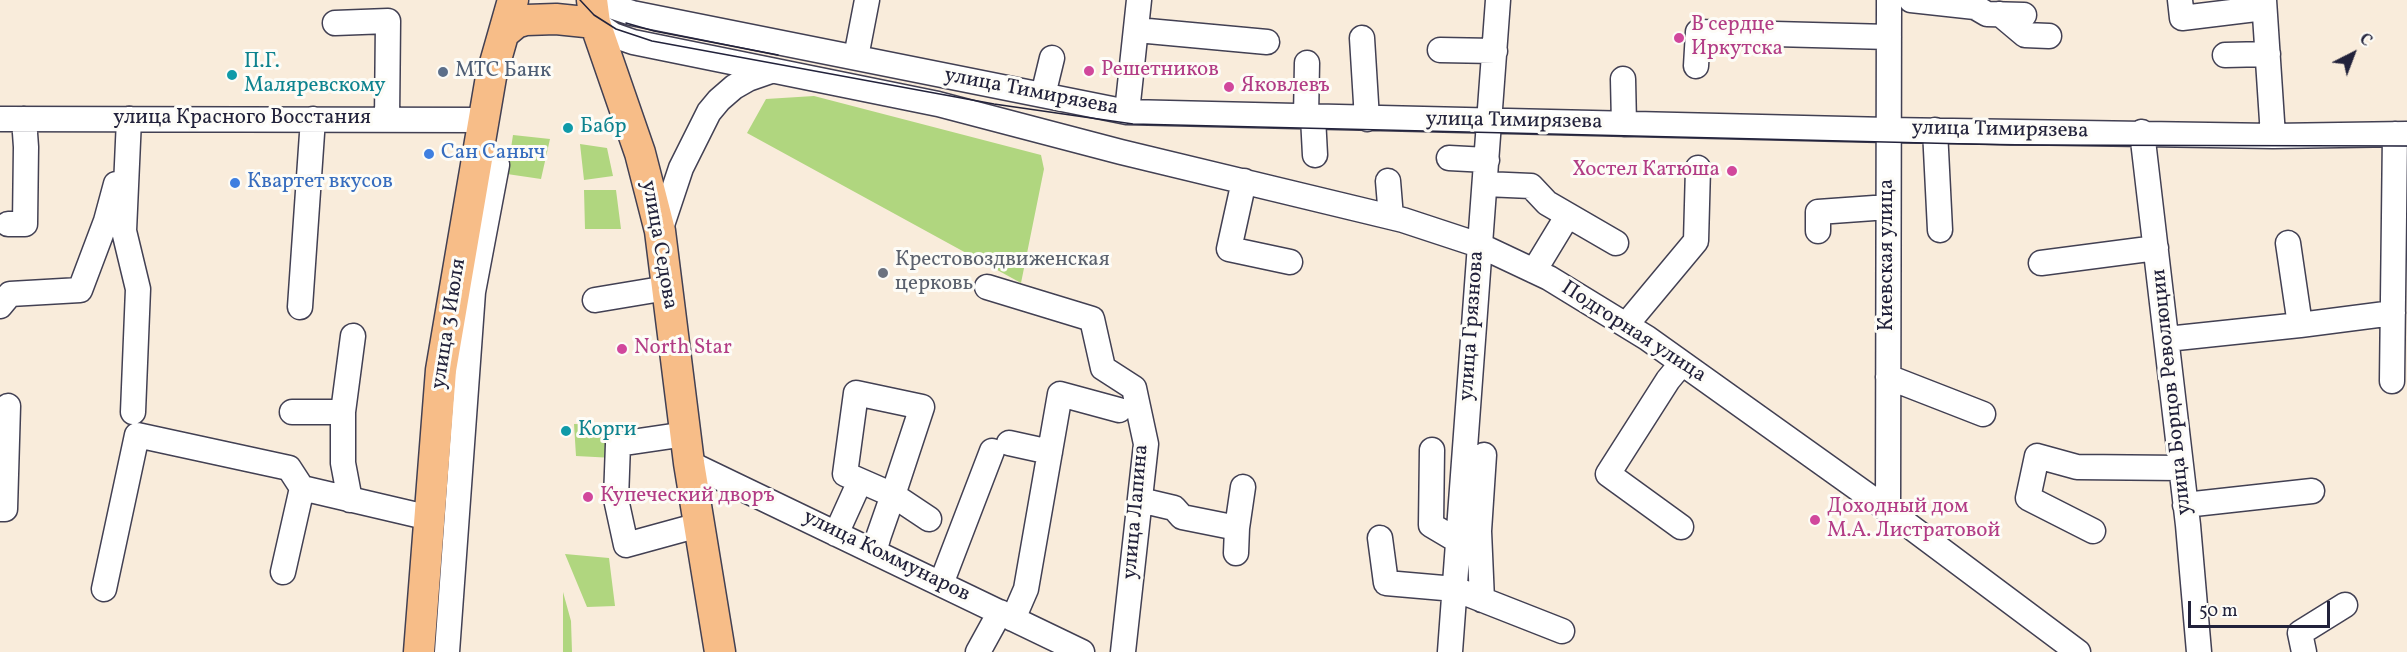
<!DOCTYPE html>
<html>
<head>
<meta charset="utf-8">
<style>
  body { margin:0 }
  #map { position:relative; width:2407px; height:652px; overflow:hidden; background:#f9ecdb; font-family:Vollkorn,serif }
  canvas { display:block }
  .north { position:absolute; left:2323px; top:24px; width:60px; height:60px; -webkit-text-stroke:4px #fdfcf7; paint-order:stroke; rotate:42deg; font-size:16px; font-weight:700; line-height:24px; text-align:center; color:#22223b }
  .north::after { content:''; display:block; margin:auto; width:21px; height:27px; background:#22223b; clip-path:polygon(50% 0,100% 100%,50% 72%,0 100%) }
  .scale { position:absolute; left:2188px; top:601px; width:142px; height:27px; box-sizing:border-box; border:3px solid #22223b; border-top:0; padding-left:8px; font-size:18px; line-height:21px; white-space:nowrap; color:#22223b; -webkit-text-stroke:4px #fdfcf7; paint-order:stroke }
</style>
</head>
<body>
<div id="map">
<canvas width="2407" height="652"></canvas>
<div class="north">С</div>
<div class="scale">50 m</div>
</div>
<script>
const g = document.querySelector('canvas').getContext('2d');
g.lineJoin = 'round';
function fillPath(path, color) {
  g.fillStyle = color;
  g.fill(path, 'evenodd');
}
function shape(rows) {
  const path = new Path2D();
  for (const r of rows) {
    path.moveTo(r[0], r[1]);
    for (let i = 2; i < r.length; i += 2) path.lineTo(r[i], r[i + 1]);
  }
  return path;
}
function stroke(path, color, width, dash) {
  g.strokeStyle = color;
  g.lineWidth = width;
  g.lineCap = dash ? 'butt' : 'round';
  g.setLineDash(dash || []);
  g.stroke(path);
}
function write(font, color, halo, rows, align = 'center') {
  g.font = font + ' Vollkorn,serif';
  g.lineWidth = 6;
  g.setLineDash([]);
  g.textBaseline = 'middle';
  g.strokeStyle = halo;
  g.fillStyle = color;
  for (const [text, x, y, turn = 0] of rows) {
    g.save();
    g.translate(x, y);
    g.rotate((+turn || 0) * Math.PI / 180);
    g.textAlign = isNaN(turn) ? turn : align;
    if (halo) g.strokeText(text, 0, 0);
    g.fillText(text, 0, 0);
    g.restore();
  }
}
fillPath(shape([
  [814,96,1041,155,1044,169,1021,283,747,133,766,99],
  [513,135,550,139,541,179,507,174],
  [580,144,607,148,613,176,584,180],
  [584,190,616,190,621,229,585,229],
  [574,424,611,425,614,458,576,456],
  [565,554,609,558,615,606,587,607],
  [563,592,571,621,572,652,563,652]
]), '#b0d67f');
const minor = shape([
  [601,0,614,7,632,13,1127,112,1888,130,2273,136,2407,134],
  [1911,0,1975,7,1987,14,2024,15],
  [2180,0,2182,18,2264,8],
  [2264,0,2273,136],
  [2000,14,2025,35,2049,36],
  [335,23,388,21,387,119],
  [595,23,613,35,633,42,938,104,1121,152,1403,220,1479,245,1549,278,1647,338,1888,510,2078,652],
  [1137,30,1267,42],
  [1362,38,1367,119],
  [1440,50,1495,51],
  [2225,55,2268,54],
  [856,57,867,0],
  [1696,66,1698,32,1889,37],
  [1623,79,1624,124],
  [1043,95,1052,58],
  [1127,112,1139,0],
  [1306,117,1307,63],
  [1313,117,1315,155],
  [0,119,483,120],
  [129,119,124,231,138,289,133,412],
  [1935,130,1940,230],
  [2142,132,2188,525,2199,652],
  [1449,158,1487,160],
  [1244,181,1229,249,1290,262],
  [1388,181,1391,217],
  [1485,184,1531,186,1547,203,1616,243],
  [8,224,25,224,26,147,24,119],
  [660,231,681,168,709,112,719,100,734,87,748,79,771,71],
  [1818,231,1818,212,1888,207],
  [2288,243,2300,325,2393,313],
  [2041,263,2156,248],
  [1534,271,1568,215],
  [987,287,1092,319,1103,368,1134,388,1146,444,1123,652],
  [595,300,667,288],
  [0,306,10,294,80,290,106,221,116,184],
  [300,307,313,119],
  [1626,325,1696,241,1698,168],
  [2167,339,2300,325],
  [1888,377,1983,414],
  [2392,381,2395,134],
  [292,412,343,412],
  [686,434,618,444,616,499,626,545,699,525],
  [1009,443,1050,452],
  [1432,450,1431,525,1458,541],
  [689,463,1082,652],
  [350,500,343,463,343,412,353,336],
  [1140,500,1174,508,1182,517,1237,528,1243,487],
  [2185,505,2312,491],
  [0,509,5,509,8,406],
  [1888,510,1889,0],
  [1681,527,1608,474,1668,380,1682,363],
  [2093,531,2028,498,2037,456,2077,467,2181,468],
  [836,534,860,481],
  [1380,538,1386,583,1455,589,1562,631],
  [874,552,879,535,893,495,922,407,856,393,845,474,893,495,929,519],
  [1236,553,1237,528],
  [283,572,302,488],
  [941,584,992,451],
  [104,589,137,435,289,468,302,488,430,518],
  [1482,600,1479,531,1484,455],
  [1013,619,1026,589,1060,394,1119,410],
  [447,652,473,292,497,165,479,146],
  [978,652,1000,612],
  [1450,652,1498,0],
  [2304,652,2300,633,2345,605]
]);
const major = shape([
  [592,0,595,23,640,153,660,231,689,463,720,652],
  [504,33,516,23,526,20,556,19,595,23],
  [419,652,441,370,491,77,513,0]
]);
stroke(minor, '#424053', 27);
stroke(major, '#424053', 33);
stroke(minor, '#fff', 24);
stroke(major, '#f7bd88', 30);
stroke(shape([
  [580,0,594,15,616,29,652,41,994,104,1133,124,2010,145,2407,146],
  [626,23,654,31,778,55]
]), '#22223b', 1.5);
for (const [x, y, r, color] of [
  [1679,38,6,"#d1479c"],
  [1089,71,6,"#d1479c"],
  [443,72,6,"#5c6f8a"],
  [232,75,6,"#0f9aa8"],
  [1229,87,6,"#d1479c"],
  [568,128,6,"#0f9aa8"],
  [429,154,6,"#3f7fe0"],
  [1732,171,6,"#d1479c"],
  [235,183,6,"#3f7fe0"],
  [883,273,6,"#6b7280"],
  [622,349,6,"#d1479c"],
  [566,431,6,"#0f9aa8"],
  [588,497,6,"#d1479c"],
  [1815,520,6,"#d1479c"]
]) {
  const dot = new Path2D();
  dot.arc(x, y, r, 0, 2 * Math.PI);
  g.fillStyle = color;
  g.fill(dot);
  stroke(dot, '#fdfcf7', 2);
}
write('21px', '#b23c85', '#fdfcf7', [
  ["В сердце",1691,26],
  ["Иркутска",1691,50],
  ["Решетников",1101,71],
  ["Яковлевъ",1241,87],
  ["Хостел Катюша",1720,171,"right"],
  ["North Star",634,349],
  ["Купеческий дворъ",600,497],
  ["Доходный дом",1827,508],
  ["М.А. Листратовой",1827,532]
], 'left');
write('21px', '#0d838f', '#fdfcf7', [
  ["П.Г.",244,63],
  ["Маляревскому",244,87],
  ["Бабр",580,128],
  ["Корги",578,431]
], 'left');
write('21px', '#4e5e75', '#fdfcf7', [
  ["МТС Банк",455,72]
], 'left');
write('21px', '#22223b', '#fdfcf7', [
  ["улица Тимирязева",1031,93,11],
  ["улица Красного Восстания",242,119],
  ["улица Тимирязева",1514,122,1],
  ["улица Тимирязева",2000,131,1],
  ["улица Седова",658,245,80],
  ["Киевская улица",1888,255,-90],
  ["улица 3 Июля",450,324,-81],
  ["улица Грязнова",1473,326,-86],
  ["Подгорная улица",1633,333,33],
  ["улица Борцов Революции",2173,392,-96],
  ["улица Лапина",1137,512,-85],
  ["улица Коммунаров",886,557,26]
]);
write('21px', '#366cbe', '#fdfcf7', [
  ["Сан Саныч",441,154],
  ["Квартет вкусов",247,183]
], 'left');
write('21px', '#5b616d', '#fdfcf7', [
  ["Крестовоздвиженская",895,261],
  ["церковь",895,285]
], 'left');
</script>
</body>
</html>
